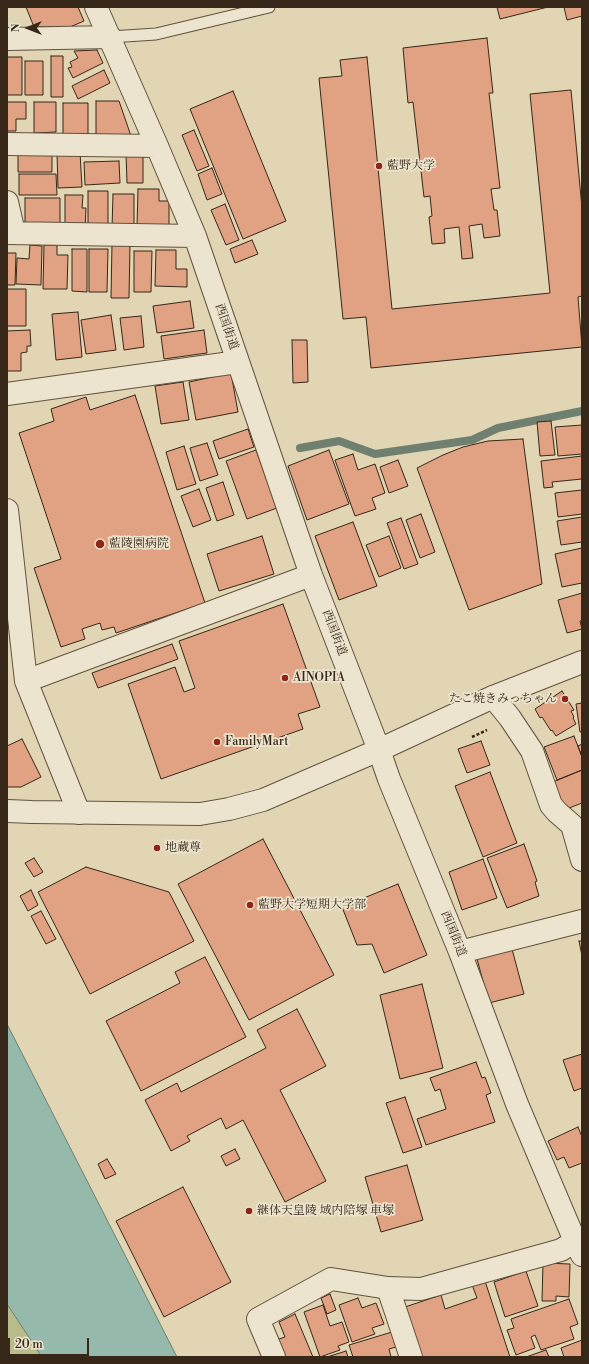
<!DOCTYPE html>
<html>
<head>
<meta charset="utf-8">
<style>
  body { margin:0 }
  #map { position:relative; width:589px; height:1364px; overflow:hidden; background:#e2d5b4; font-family:"Libre Bodoni",serif }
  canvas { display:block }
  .frame { position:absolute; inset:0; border:8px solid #362718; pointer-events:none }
  .north { position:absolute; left:8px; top:8px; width:40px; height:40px; -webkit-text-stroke:3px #ece4ce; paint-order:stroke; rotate:270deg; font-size:11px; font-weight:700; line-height:16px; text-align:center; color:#362718 }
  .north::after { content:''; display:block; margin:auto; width:14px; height:18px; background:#362718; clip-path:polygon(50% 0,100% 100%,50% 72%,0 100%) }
  .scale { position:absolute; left:8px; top:1338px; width:81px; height:18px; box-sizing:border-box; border:2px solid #362718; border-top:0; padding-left:5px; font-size:12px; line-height:14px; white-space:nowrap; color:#362718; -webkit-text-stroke:3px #ece4ce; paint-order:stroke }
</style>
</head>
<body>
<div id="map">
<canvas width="589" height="1364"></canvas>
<div class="frame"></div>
<div class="north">N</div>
<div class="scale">20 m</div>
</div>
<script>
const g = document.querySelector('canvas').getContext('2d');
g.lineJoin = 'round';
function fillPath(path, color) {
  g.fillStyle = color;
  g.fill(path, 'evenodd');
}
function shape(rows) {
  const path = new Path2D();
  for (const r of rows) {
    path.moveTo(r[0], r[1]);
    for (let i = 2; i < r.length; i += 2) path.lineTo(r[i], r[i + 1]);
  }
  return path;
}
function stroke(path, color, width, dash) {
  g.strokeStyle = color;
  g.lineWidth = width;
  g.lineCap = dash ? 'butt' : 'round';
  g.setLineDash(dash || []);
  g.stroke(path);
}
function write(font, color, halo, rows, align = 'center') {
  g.font = font + ' "Libre Bodoni","Noto Serif JP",serif';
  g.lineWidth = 3.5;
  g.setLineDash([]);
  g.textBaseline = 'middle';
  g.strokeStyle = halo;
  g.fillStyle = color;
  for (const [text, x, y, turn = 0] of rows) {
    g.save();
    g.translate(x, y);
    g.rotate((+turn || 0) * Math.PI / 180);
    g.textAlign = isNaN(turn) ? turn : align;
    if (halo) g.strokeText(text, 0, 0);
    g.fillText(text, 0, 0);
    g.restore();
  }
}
fillPath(shape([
  [7,1304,11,1308,42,1357,7,1357]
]), '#b7bc8a');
const water = shape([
  [7,1024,177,1357,42,1357,7,1304,7,1024]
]);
fillPath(water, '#95b9aa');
stroke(water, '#6f7f70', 1);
stroke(shape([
  [300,448,339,441,375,454,472,440,498,428,582,411]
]), '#6f7f70', 8);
const building = shape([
  [26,7,78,7,84,21,70,27,34,27,26,7],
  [497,7,548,7,500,19,497,7],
  [564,7,582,7,582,16,567,20,564,7],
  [487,38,493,93,489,93,500,188,491,189,494,210,497,210,500,236,484,238,482,224,469,226,473,258,462,259,459,227,444,229,445,243,432,244,429,217,432,216,430,196,424,197,413,102,408,103,403,48,487,38],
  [97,50,103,63,73,78,68,68,72,67,70,62,78,58,74,51,97,50],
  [51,56,63,56,63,97,51,97,51,56],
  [7,57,22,57,22,95,7,95,7,57],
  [367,57,392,309,550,293,530,94,571,90,582,208,582,296,578,297,582,347,371,368,366,317,343,319,319,78,342,76,340,60,367,57],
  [25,61,43,61,43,95,25,95,25,61],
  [104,70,110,83,78,99,72,86,104,70],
  [233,91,286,221,243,239,190,109,233,91],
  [96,101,119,101,131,136,96,136,96,101],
  [7,102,26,102,26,119,16,119,16,131,7,131,7,102],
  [34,102,56,102,56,132,34,133,34,102],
  [63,103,88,103,88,135,63,135,63,103],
  [194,130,209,166,197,171,182,135,194,130],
  [80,152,82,187,58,188,57,153,80,152],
  [18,153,52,153,52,172,18,172,18,153],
  [126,153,143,153,143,183,127,183,126,153],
  [119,161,120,183,85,185,84,162,119,161],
  [212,168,222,194,207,200,198,174,212,168],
  [19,174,56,174,57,195,19,195,19,174],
  [138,189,159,189,159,201,169,201,169,227,137,227,138,189],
  [88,191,108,191,108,228,88,228,88,191],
  [113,194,134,194,134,229,112,229,113,194],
  [65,195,83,195,82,208,86,208,85,229,65,229,65,195],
  [25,198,60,198,60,226,25,227,25,198],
  [225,204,239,240,226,245,211,210,225,204],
  [252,240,258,254,235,263,230,249,252,240],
  [112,244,130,245,129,298,111,298,112,244],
  [30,245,42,246,41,285,16,284,17,258,29,259,30,245],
  [44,245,57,245,57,255,68,255,67,289,43,289,44,245],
  [72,249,87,249,87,292,72,291,72,249],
  [89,249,108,249,107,292,89,292,89,249],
  [156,250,176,250,176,269,187,269,187,287,155,286,156,250],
  [134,251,152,251,151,292,134,292,134,251],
  [7,253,16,253,15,285,7,285,7,253],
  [7,289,26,289,26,326,7,326,7,289],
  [190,301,194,328,157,333,153,306,190,301],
  [78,312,82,357,56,360,52,314,78,312],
  [111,315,116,350,86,354,81,320,111,315],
  [141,316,144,347,124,350,120,318,141,316],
  [30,330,31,346,27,346,27,352,21,353,21,371,7,371,7,331,30,330],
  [204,330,207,353,164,359,161,336,204,330],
  [292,340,307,340,308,382,293,383,292,340],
  [231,373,238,412,196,420,189,382,231,373],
  [183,382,189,420,161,424,155,386,183,382],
  [135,395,205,603,116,633,114,627,102,630,100,623,82,629,85,639,61,647,34,568,61,559,19,433,54,421,51,409,86,397,90,410,135,395],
  [551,421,555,455,540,456,537,422,551,421],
  [582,425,582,454,558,456,555,427,582,425],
  [248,429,254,447,219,459,213,441,248,429],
  [523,439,542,584,469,610,417,468,443,455,463,447,488,441,523,439],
  [207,443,218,475,200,481,190,448,207,443],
  [184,446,196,484,177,490,166,452,184,446],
  [256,450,277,508,247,519,226,461,256,450],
  [329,450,349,504,307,520,288,466,329,450],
  [353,454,358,470,375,464,385,493,372,498,376,509,355,516,335,460,353,454],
  [582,456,582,479,552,482,553,487,544,488,541,461,582,456],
  [398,460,408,486,389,493,380,467,398,460],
  [223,482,234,515,217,521,206,488,223,482],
  [199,489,211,520,193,527,181,496,199,489],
  [582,490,582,514,558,517,555,493,582,490],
  [421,514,435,552,420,558,406,520,421,514],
  [582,517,582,542,561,545,557,521,582,517],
  [401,518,418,564,404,569,387,523,401,518],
  [353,522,377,586,339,600,315,536,353,522],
  [262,536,274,574,219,591,207,554,262,536],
  [389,536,401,568,379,577,366,545,389,536],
  [582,548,582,583,562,587,555,554,582,548],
  [582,593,582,620,580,621,582,629,567,633,558,600,582,593],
  [283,604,320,707,298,714,303,729,161,779,128,684,175,667,184,692,195,688,179,641,283,604],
  [172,644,178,659,98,688,92,673,172,644],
  [562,691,574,710,571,711,574,717,573,718,576,724,556,736,552,730,551,731,542,717,540,718,535,709,562,691],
  [582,703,582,732,580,732,576,704,582,703],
  [574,736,582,757,582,770,557,780,544,747,574,736],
  [22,739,41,777,21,787,7,787,7,746,22,739],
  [481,741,490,765,467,773,458,749,481,741],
  [582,744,582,757,578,746,582,744],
  [582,770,582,803,564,810,553,782,582,770],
  [490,772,517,843,483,857,455,786,490,772],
  [263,839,334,975,249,1020,178,884,263,839],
  [524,844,537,881,535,882,539,896,507,908,487,858,524,844],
  [34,858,43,872,34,877,25,863,34,858],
  [483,859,497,898,462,910,449,872,483,859],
  [86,867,169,892,194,941,90,994,38,892,86,867],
  [398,884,427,955,384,973,372,944,357,945,342,907,398,884],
  [31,890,38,905,28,911,20,896,31,890],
  [41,911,56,939,46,944,31,916,41,911],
  [579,941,582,941,582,956,579,941],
  [512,949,524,994,489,1003,477,959,512,949],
  [205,957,246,1037,141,1091,106,1021,180,983,175,972,205,957],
  [422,984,443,1068,400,1079,380,995,422,984],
  [297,1009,326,1066,280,1090,326,1181,285,1202,243,1120,226,1129,221,1118,187,1136,190,1141,171,1151,145,1100,177,1083,181,1092,266,1048,257,1030,297,1009],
  [582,1054,582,1088,574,1091,563,1060,582,1054],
  [476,1062,482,1078,485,1077,491,1093,486,1095,495,1122,426,1145,417,1119,446,1109,440,1089,435,1091,430,1078,476,1062],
  [405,1097,422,1147,403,1153,386,1103,405,1097],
  [578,1127,582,1137,582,1163,569,1168,564,1157,557,1160,548,1141,578,1127],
  [235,1149,240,1159,226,1166,221,1156,235,1149],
  [107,1159,116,1174,105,1179,98,1164,107,1159],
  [407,1165,423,1220,381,1232,365,1177,407,1165],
  [183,1187,231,1282,164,1317,116,1221,183,1187],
  [543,1263,570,1264,569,1297,556,1296,556,1301,542,1301,543,1263],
  [526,1271,538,1306,505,1317,494,1282,526,1271],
  [484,1278,510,1357,421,1357,405,1307,441,1295,445,1309,477,1298,471,1282,484,1278],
  [330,1294,336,1310,327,1314,321,1298,330,1294],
  [358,1298,362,1308,376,1303,384,1324,372,1328,375,1334,352,1342,339,1305,358,1298],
  [569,1299,578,1324,570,1327,574,1339,541,1350,535,1335,531,1337,535,1348,516,1355,507,1330,514,1328,511,1319,569,1299],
  [323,1305,330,1326,342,1322,349,1342,338,1346,340,1350,320,1357,304,1312,323,1305],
  [295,1314,313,1357,284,1357,276,1340,285,1337,279,1322,295,1314],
  [392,1332,396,1347,389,1349,391,1357,353,1357,349,1345,392,1332],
  [582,1340,582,1357,564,1357,561,1348,582,1340],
  [546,1350,549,1357,526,1357,546,1350],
  [346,1351,348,1357,327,1357,346,1351]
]);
fillPath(building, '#e0a282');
stroke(building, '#362718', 1);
const service = shape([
  [110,37,156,34,269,7]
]);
const minor = shape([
  [96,7,157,146,195,236,311,575,379,750,389,779,460,952,517,1104,575,1241,582,1255],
  [7,39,110,37],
  [7,144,157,146],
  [7,202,14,233],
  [7,233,195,236],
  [7,394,238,362],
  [7,510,26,681,79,813],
  [26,681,311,575],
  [493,697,510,718,532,751,551,805,557,812,572,825,582,860],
  [460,952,582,921],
  [388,1288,411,1357],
  [274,1357,258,1319,331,1279,388,1288,421,1289,561,1250,582,1237]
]);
const tertiary = shape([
  [7,811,32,812,200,814,229,809,263,800,379,750,493,697,582,662]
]);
stroke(service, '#61523f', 13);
stroke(minor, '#61523f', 24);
stroke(tertiary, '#61523f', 24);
stroke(shape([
  [472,737,487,730]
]), '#362718', 2.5, [3, 2]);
stroke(service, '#ece4ce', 11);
stroke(minor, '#ece4ce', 22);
stroke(tertiary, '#ece4ce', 22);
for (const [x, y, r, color] of [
  [379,166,4,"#8f2418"],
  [100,544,5,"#8f2418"],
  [285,678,4,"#8f2418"],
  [565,699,4,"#8f2418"],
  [217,742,4,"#8f2418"],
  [157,848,4,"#8f2418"],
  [250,905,4,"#8f2418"],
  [249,1211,4,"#8f2418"]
]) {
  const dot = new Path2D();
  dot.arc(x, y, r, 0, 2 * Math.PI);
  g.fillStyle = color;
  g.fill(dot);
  stroke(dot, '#ece4ce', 1.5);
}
write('12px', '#362718', '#ece4ce', [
  ["藍野大学",387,166],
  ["藍陵園病院",109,544],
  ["AINOPIA",293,678],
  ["たこ焼きみっちゃん",557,699,"right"],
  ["FamilyMart",225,742],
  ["地蔵尊",165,848],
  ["藍野大学短期大学部",258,905],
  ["継体天皇陵 域内陪塚 車塚",257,1211]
], 'left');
write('12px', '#362718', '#ece4ce', [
  ["西国街道",226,327,71],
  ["西国街道",334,633,69],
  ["西国街道",453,934,68]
]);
</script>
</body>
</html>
